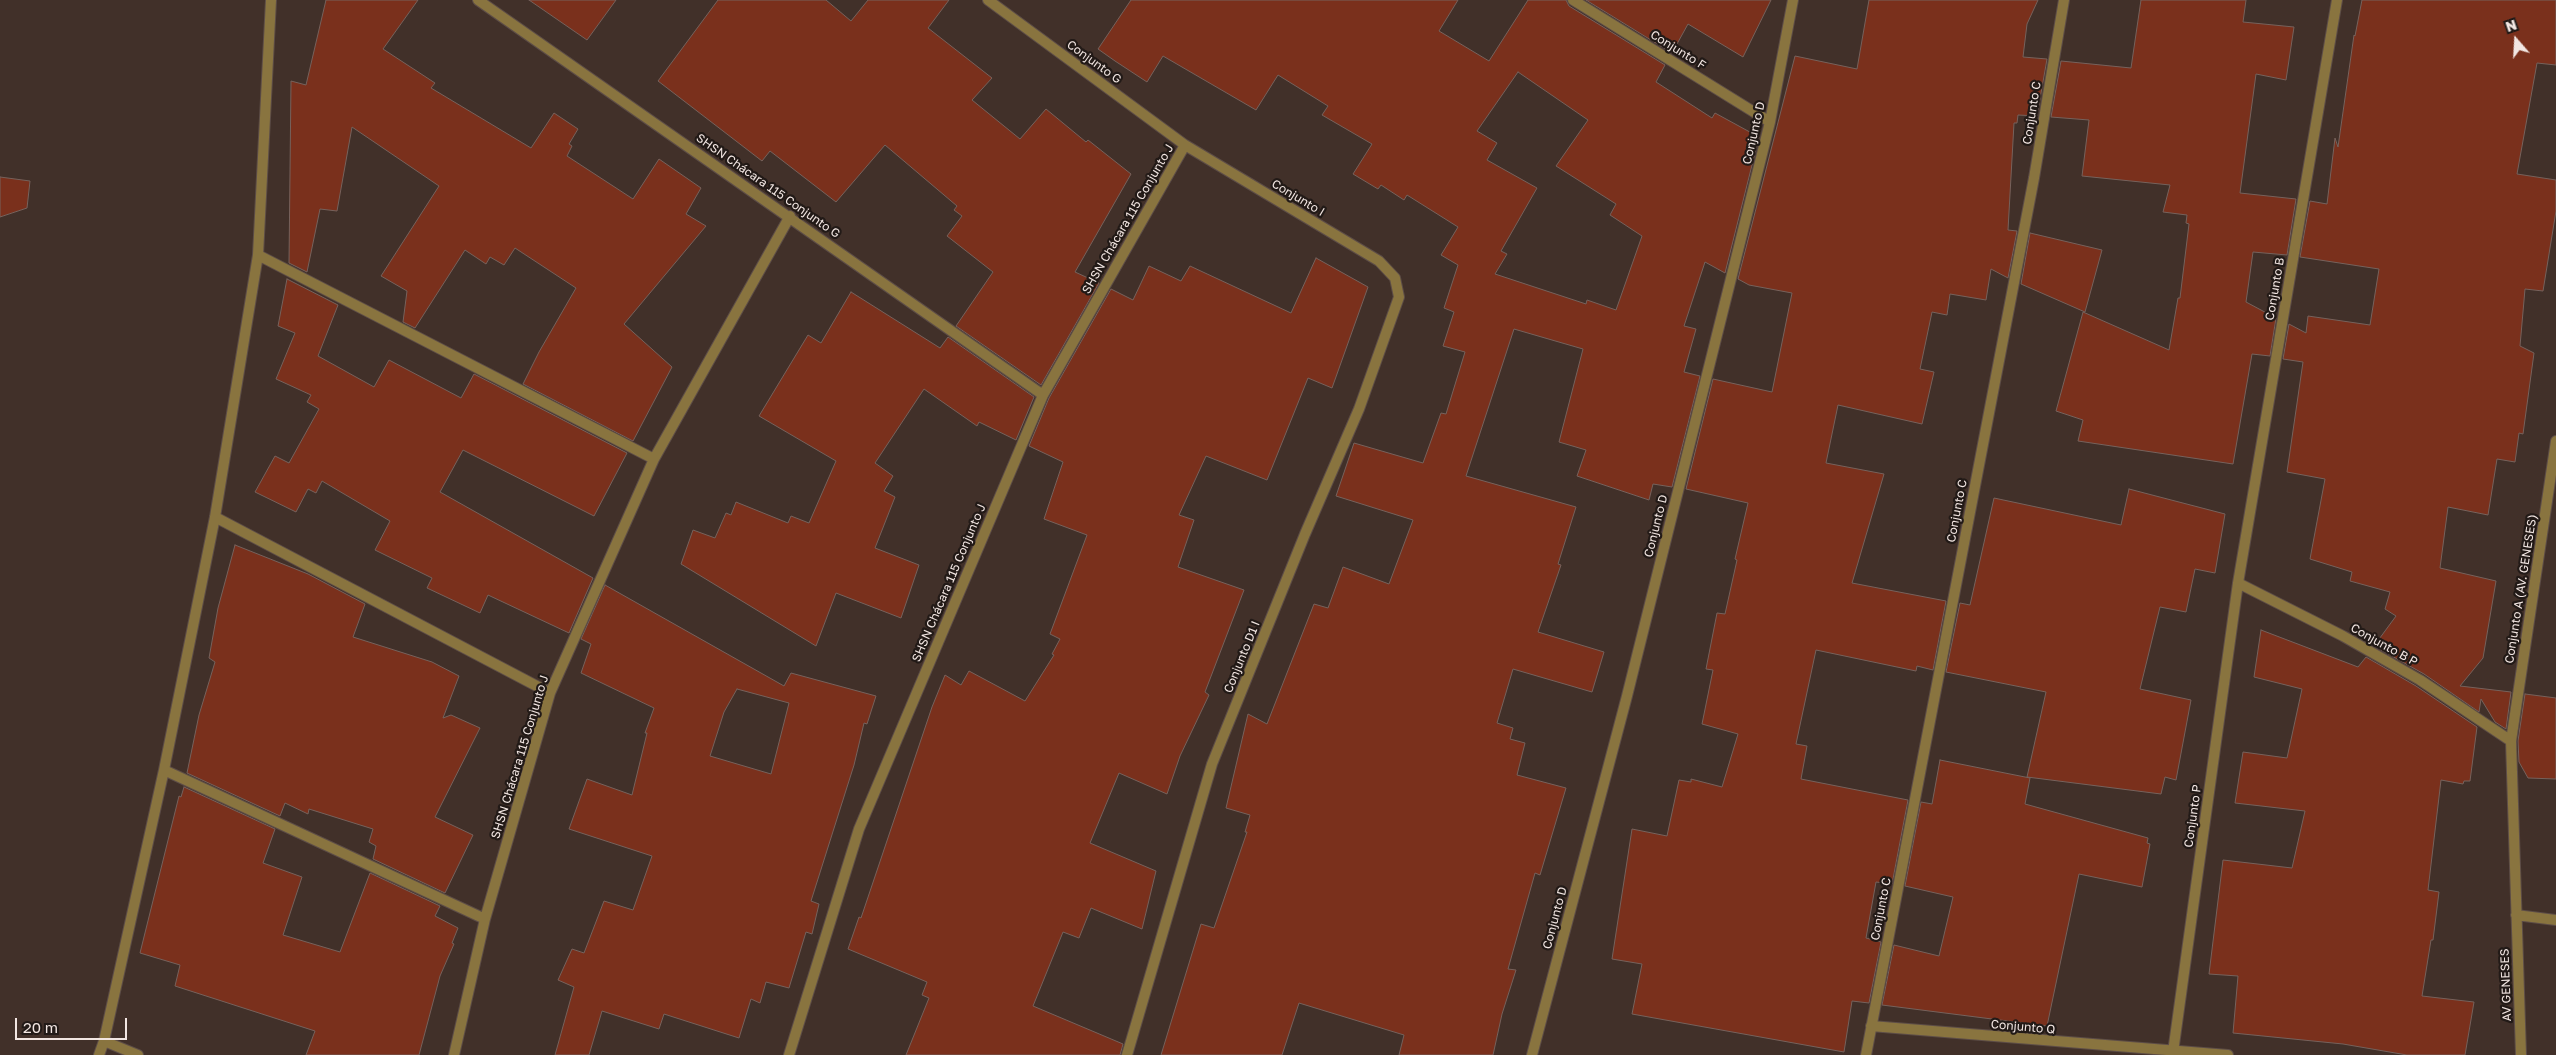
<!DOCTYPE html>
<html>
<head>
<meta charset="utf-8">
<style>
  body { margin:0 }
  #map { position:relative; width:2556px; height:1055px; overflow:hidden; background:#413029; font-family:"Golos Text",sans-serif }
  canvas { display:block }
  .north { position:absolute; left:2491px; top:15px; width:50px; height:50px; -webkit-text-stroke:4px #221a17; paint-order:stroke; rotate:341deg; font-size:14px; font-weight:700; line-height:20px; text-align:center; color:#f2e6e2 }
  .north::after { content:''; display:block; margin:auto; width:18px; height:22px; background:#f2e6e2; clip-path:polygon(50% 0,100% 100%,50% 72%,0 100%) }
  .scale { position:absolute; left:15px; top:1018px; width:112px; height:22px; box-sizing:border-box; border:2px solid #f2e6e2; border-top:0; padding-left:6px; font-size:15px; line-height:18px; white-space:nowrap; color:#f2e6e2; -webkit-text-stroke:4px #221a17; paint-order:stroke }
</style>
</head>
<body>
<div id="map">
<canvas width="2556" height="1055"></canvas>
<div class="north">N</div>
<div class="scale">20 m</div>
</div>
<script>
const g = document.querySelector('canvas').getContext('2d');
g.lineJoin = 'round';
function fillPath(path, color) {
  g.fillStyle = color;
  g.fill(path, 'evenodd');
}
function shape(rows) {
  const path = new Path2D();
  for (const r of rows) {
    path.moveTo(r[0], r[1]);
    for (let i = 2; i < r.length; i += 2) path.lineTo(r[i], r[i + 1]);
  }
  return path;
}
function stroke(path, color, width, dash) {
  g.strokeStyle = color;
  g.lineWidth = width;
  g.lineCap = dash ? 'butt' : 'round';
  g.setLineDash(dash || []);
  g.stroke(path);
}
function write(font, color, halo, rows, align = 'center') {
  g.font = font + ' "Golos Text",sans-serif';
  g.lineWidth = 4.5;
  g.setLineDash([]);
  g.textBaseline = 'middle';
  g.strokeStyle = halo;
  g.fillStyle = color;
  for (const [text, x, y, turn = 0] of rows) {
    g.save();
    g.translate(x, y);
    g.rotate((+turn || 0) * Math.PI / 180);
    g.textAlign = isNaN(turn) ? turn : align;
    if (halo) g.strokeText(text, 0, 0);
    g.fillText(text, 0, 0);
    g.restore();
  }
}
const building = shape([
  [326,0,418,0,383,49,435,83,431,88,531,148,554,113,578,129,569,144,572,146,567,156,633,199,659,159,701,188,686,214,706,226,624,324,672,367,633,441,523,384,539,352,576,288,515,248,504,265,490,257,486,264,465,250,415,328,403,322,407,291,381,276,439,186,352,127,337,211,320,209,307,272,289,263,291,81,306,85,326,0],
  [529,0,616,0,587,40,529,0],
  [718,0,826,0,851,21,868,0,949,0,928,28,992,78,972,100,1020,139,1046,109,1086,142,1088,140,1131,174,1075,272,1099,283,1041,385,956,326,993,272,947,236,962,216,954,210,957,206,885,145,836,202,770,151,762,161,658,81,718,0],
  [1131,0,1458,0,1439,31,1489,61,1528,0,1566,0,1569,6,1665,65,1656,82,1712,118,1715,113,1759,137,1725,273,1705,262,1684,326,1696,329,1684,372,1700,376,1672,487,1653,484,1649,500,1577,476,1586,450,1559,442,1583,349,1514,329,1466,476,1576,507,1558,564,1561,565,1538,632,1604,652,1592,692,1513,669,1497,723,1513,728,1510,739,1525,743,1517,775,1566,788,1540,875,1535,873,1508,969,1516,970,1502,1014,1493,1055,1399,1055,1404,1035,1299,1003,1282,1055,1161,1055,1201,924,1214,928,1247,832,1245,832,1250,815,1226,808,1248,714,1267,724,1314,604,1328,608,1343,567,1389,584,1413,520,1336,496,1354,443,1423,463,1441,413,1446,414,1465,352,1443,346,1454,312,1444,308,1458,265,1441,255,1458,227,1407,195,1404,200,1381,185,1378,189,1353,174,1372,144,1322,115,1328,106,1278,75,1256,110,1163,56,1147,82,1115,61,1098,49,1131,0],
  [1518,72,1588,120,1556,166,1616,204,1610,215,1642,236,1616,310,1587,300,1586,304,1495,274,1507,254,1501,251,1537,188,1487,160,1497,143,1477,131,1518,72],
  [1586,0,1771,0,1743,57,1688,24,1672,53,1586,0],
  [1869,0,2038,0,2027,24,2023,57,2047,59,2037,116,2018,115,2017,123,2014,123,2008,230,2017,231,2008,278,1991,269,1986,300,1950,294,1947,315,1932,312,1920,369,1934,372,1922,424,1838,405,1826,463,1884,474,1852,583,1946,601,1933,670,1917,666,1916,671,1816,650,1796,744,1807,746,1801,779,1908,800,1892,884,1876,882,1866,938,1881,942,1869,1003,1852,1001,1844,1052,1632,1014,1642,964,1612,959,1632,829,1667,836,1679,780,1691,782,1691,779,1722,787,1738,734,1702,724,1713,670,1706,669,1717,613,1725,614,1737,560,1735,559,1748,503,1686,489,1713,379,1772,392,1792,293,1749,285,1738,279,1795,56,1857,69,1869,0],
  [2141,0,2246,0,2243,22,2294,27,2286,80,2256,74,2240,193,2296,199,2287,255,2253,252,2246,302,2276,318,2270,356,2252,354,2233,464,2078,441,2083,420,2056,411,2083,312,2169,350,2178,298,2180,298,2189,224,2186,223,2187,215,2163,212,2170,185,2082,176,2089,120,2051,117,2061,61,2131,68,2141,0],
  [2362,0,2556,0,2556,65,2537,63,2517,174,2556,180,2556,211,2543,291,2525,289,2520,346,2534,353,2523,434,2519,433,2515,462,2497,459,2488,515,2448,507,2440,568,2496,581,2483,658,2460,686,2511,692,2506,729,2495,722,2481,699,2479,712,2424,674,2374,646,2396,616,2385,609,2390,592,2350,581,2352,572,2310,559,2325,479,2287,472,2303,362,2283,359,2289,324,2306,333,2308,316,2370,325,2379,269,2300,257,2310,201,2327,204,2335,138,2338,147,2354,35,2355,36,2362,0],
  [0,177,30,181,27,208,0,217,0,177],
  [2030,233,2102,250,2085,312,2021,284,2030,233],
  [1316,258,1368,287,1332,388,1308,378,1267,480,1206,456,1179,515,1194,520,1178,567,1244,590,1205,692,1209,695,1180,756,1167,794,1119,773,1090,843,1156,871,1142,929,1091,908,1079,938,1063,932,1033,1006,1123,1044,1120,1055,906,1055,929,998,922,995,927,982,848,949,859,917,861,918,932,707,945,675,961,685,969,671,1025,701,1054,655,1052,654,1060,639,1050,634,1087,535,1044,519,1063,462,1029,446,1049,398,1111,289,1133,300,1149,266,1181,281,1190,266,1291,313,1316,258],
  [287,279,338,305,318,356,374,387,389,360,461,398,474,374,627,453,594,516,463,450,440,492,593,578,569,633,488,595,480,613,427,588,432,578,375,550,390,521,322,481,316,493,308,489,296,512,255,492,275,456,289,463,319,409,307,402,311,395,276,379,295,333,278,326,287,279],
  [851,292,940,348,948,337,1034,397,1016,440,979,422,977,426,924,389,875,463,893,476,884,491,895,497,875,548,919,565,901,618,836,593,816,646,681,564,693,530,715,538,726,513,731,515,736,502,788,523,791,516,809,523,836,461,759,416,808,335,821,343,851,292],
  [2129,489,2225,514,2215,573,2195,569,2186,612,2160,607,2140,689,2191,700,2176,780,2165,777,2161,794,2027,777,2046,692,1946,672,1960,603,1970,605,1994,498,2121,525,2129,489],
  [235,545,308,574,365,604,353,637,432,662,459,676,443,718,451,715,480,728,435,817,473,835,445,893,373,859,376,846,369,842,373,829,309,809,308,814,285,803,280,816,187,773,199,715,215,662,209,658,218,608,235,545],
  [605,585,784,686,791,673,876,696,867,724,864,723,854,765,811,901,819,904,812,934,806,932,789,988,766,982,760,1003,751,999,739,1038,664,1014,659,1029,602,1011,589,1055,555,1055,574,987,558,980,572,949,584,953,604,901,633,910,652,856,569,829,587,779,632,795,647,733,645,733,654,708,581,673,591,644,581,639,605,585],
  [737,689,789,703,771,774,710,756,724,712,737,689],
  [2261,630,2358,667,2366,657,2416,686,2477,727,2470,781,2464,781,2463,784,2441,780,2428,890,2439,892,2433,940,2431,940,2422,996,2474,1002,2465,1055,2407,1055,2343,1044,2233,1033,2238,976,2209,974,2223,860,2292,868,2305,811,2235,803,2243,752,2287,758,2302,689,2254,677,2261,630],
  [2525,694,2556,698,2556,779,2528,778,2519,762,2518,741,2525,694],
  [1940,760,2030,778,2025,804,2148,838,2147,843,2150,844,2142,887,2079,874,2047,1026,1882,1005,1894,945,1939,956,1953,897,1905,886,1921,802,1932,804,1940,760],
  [184,787,275,829,263,863,302,877,283,935,340,952,370,873,440,906,435,916,458,928,452,943,454,944,440,976,419,1055,306,1055,315,1031,175,986,180,965,140,953,179,796,181,797,184,787]
]);
fillPath(building, '#7a301c');
stroke(building, '#76625c', 1);
const street = shape([
  [478,0,1043,395],
  [988,0,1185,145,1379,261,1395,278,1399,297,1359,409,1305,534,1212,764,1127,1055],
  [1573,0,1770,122],
  [258,255,654,459],
  [215,517,550,693],
  [2238,583,2343,636,2420,680,2511,741],
  [164,770,485,919],
  [2516,915,2556,920],
  [1871,1026,2228,1055],
  [104,1041,138,1055],
  [2173,1052,2238,583,2337,0],
  [99,1055,104,1041,164,770,215,517,258,255,271,0],
  [454,1055,485,919,550,693,654,459,790,216],
  [789,1055,859,829,1043,395,1185,145],
  [1532,1055,1627,696,1770,122,1793,0],
  [1866,1055,2034,178,2064,0],
  [2521,1055,2511,741,2556,441]
]);
stroke(street, '#5d4d47', 12);
stroke(street, '#89743f', 10);
write('12px', '#f2e6e2', '#221a17', [
  ["Conjunto F",1678,50,32],
  ["Conjunto G",1094,62,36],
  ["Conjunto C",2032,113,-81],
  ["Conjunto D",1754,133,-77],
  ["SHSN Chácara 115 Conjunto G",768,186,35],
  ["Conjunto I",1298,198,31],
  ["SHSN Chácara 115 Conjunto J",1128,219,-60],
  ["Conjunto B",2275,289,-80],
  ["Conjunto C",1957,511,-79],
  ["Conjunto D",1656,526,-76],
  ["SHSN Chácara 115 Conjunto J",949,583,-67],
  ["Conjunto A (AV. GENESES)",2521,589,-81],
  ["Conjunto B P",2384,645,29],
  ["Conjunto D1 I",1242,657,-68],
  ["SHSN Chácara 115 Conjunto J",520,757,-73],
  ["Conjunto P",2193,816,-82],
  ["Conjunto C",1881,909,-79],
  ["Conjunto D",1555,918,-75],
  ["AV GENESES",2506,985,-92],
  ["Conjunto Q",2023,1027,5]
]);
</script>
</body>
</html>
